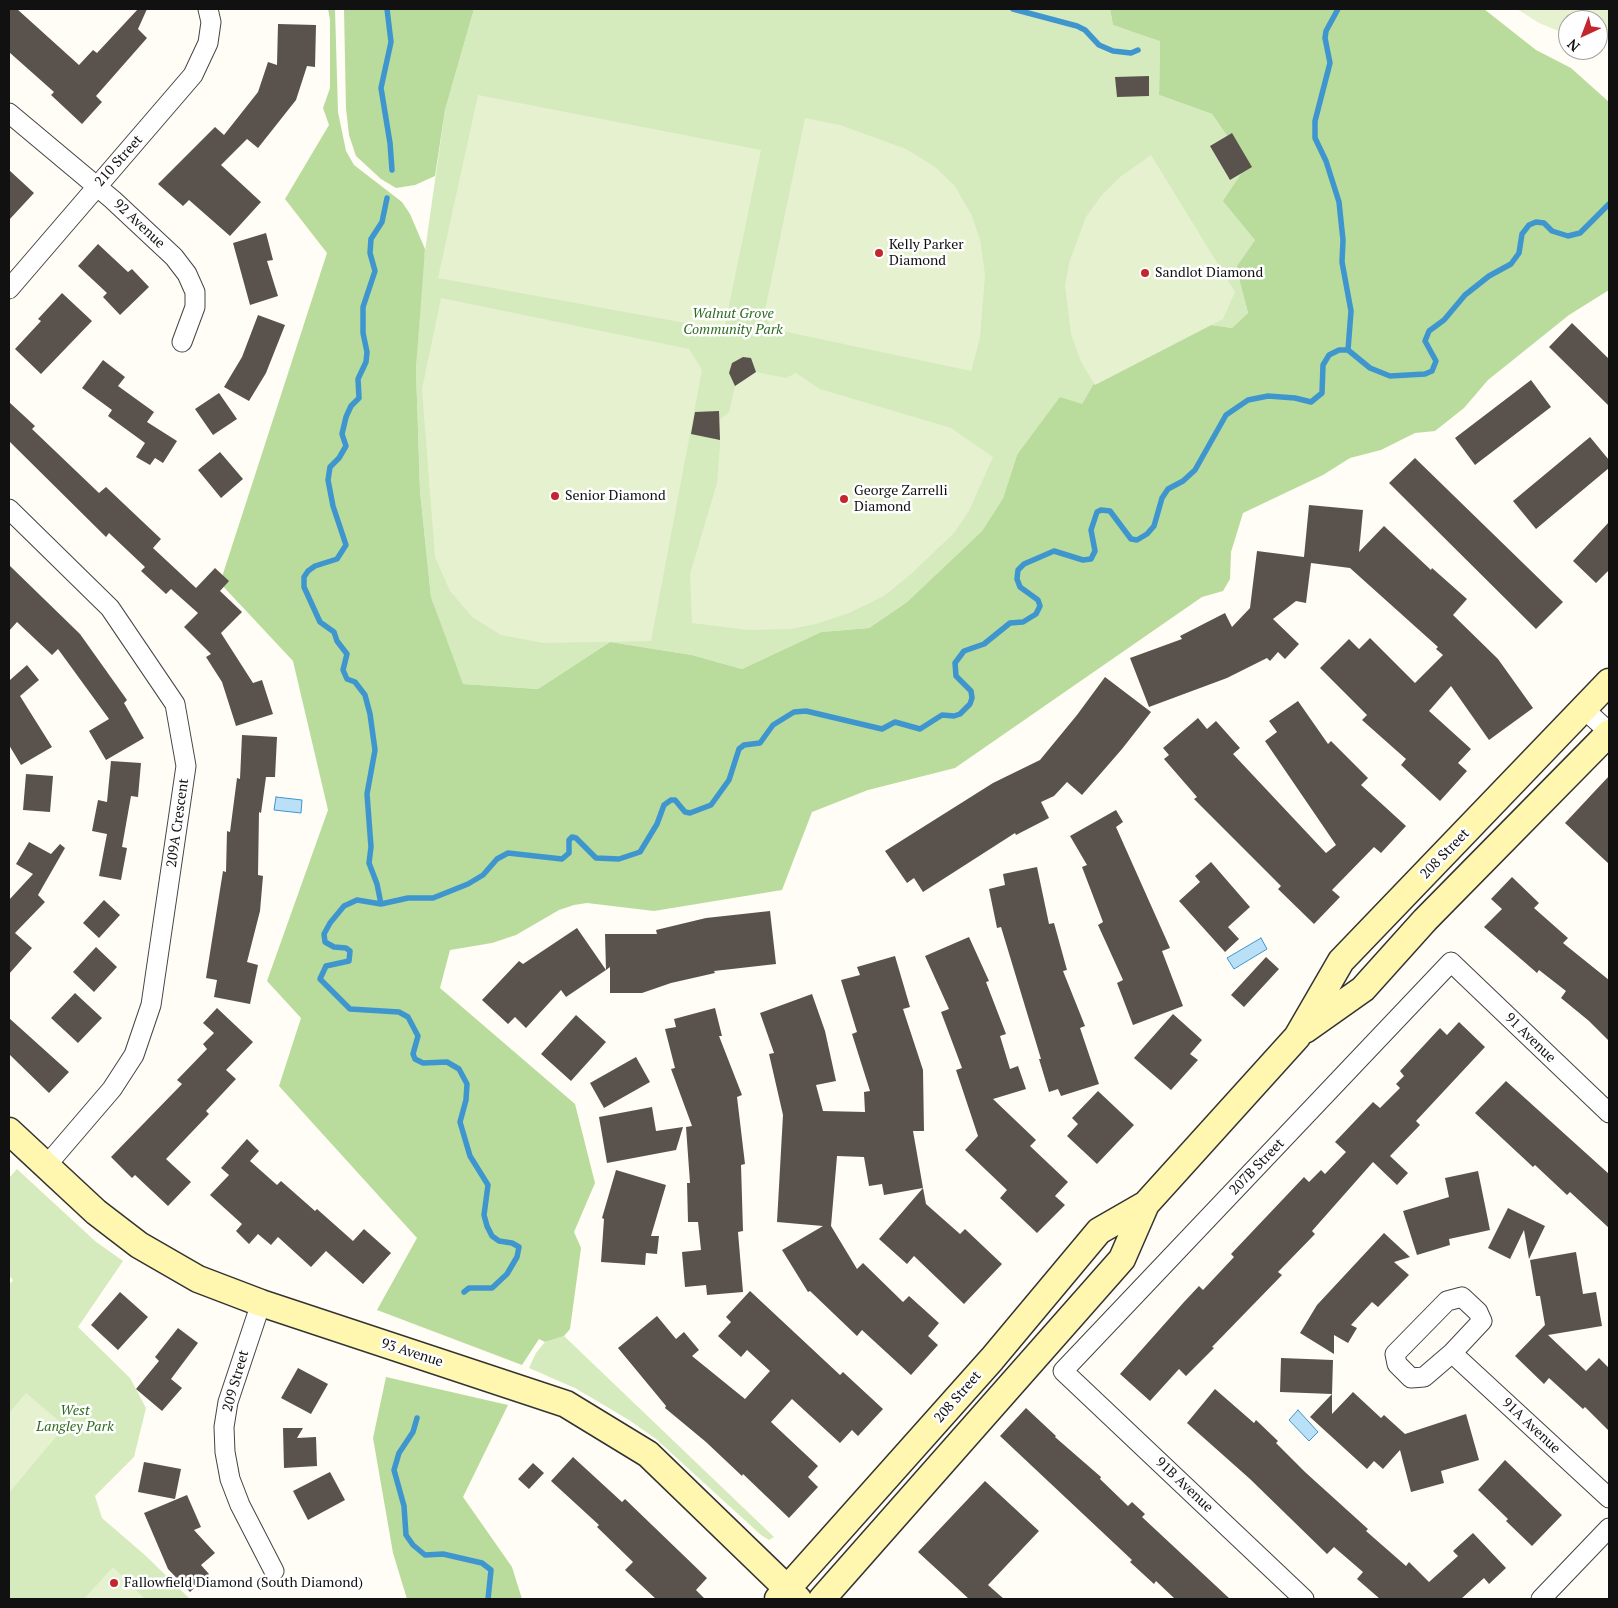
<!DOCTYPE html>
<html>
<head>
<meta charset="utf-8">
<style>
  body { margin:0 }
  #map { position:relative; width:1618px; height:1608px; overflow:hidden; background:#fffdf5; font-family:"PT Serif",serif }
  canvas { display:block }
  .frame { position:absolute; inset:0; border:10px solid #111; pointer-events:none }
  .north { position:absolute; left:1558px; top:10px; width:50px; height:50px; box-sizing:border-box; background:#fff; border:1px solid #a0a0a0; border-radius:50%; rotate:223deg; font-size:14px; font-weight:700; line-height:20px; text-align:center; color:#111 }
  .north::after { content:''; display:block; margin:auto; width:18px; height:22px; background:#c4262e; clip-path:polygon(50% 0,100% 100%,50% 72%,0 100%) }
</style>
</head>
<body>
<div id="map">
<canvas width="1618" height="1608"></canvas>
<div class="frame"></div>
<div class="north">N</div>
</div>
<script>
const g = document.querySelector('canvas').getContext('2d');
g.lineJoin = 'round';
function fillPath(path, color) {
  g.fillStyle = color;
  g.fill(path, 'evenodd');
}
function shape(rows) {
  const path = new Path2D();
  for (const r of rows) {
    path.moveTo(r[0], r[1]);
    for (let i = 2; i < r.length; i += 2) path.lineTo(r[i], r[i + 1]);
  }
  return path;
}
function stroke(path, color, width, dash) {
  g.strokeStyle = color;
  g.lineWidth = width;
  g.lineCap = dash ? 'butt' : 'round';
  g.setLineDash(dash || []);
  g.stroke(path);
}
function write(font, color, halo, rows, align = 'center') {
  g.font = font + ' "PT Serif",serif';
  g.lineWidth = 5;
  g.setLineDash([]);
  g.textBaseline = 'middle';
  g.strokeStyle = halo;
  g.fillStyle = color;
  for (const [text, x, y, turn = 0] of rows) {
    g.save();
    g.translate(x, y);
    g.rotate((+turn || 0) * Math.PI / 180);
    g.textAlign = isNaN(turn) ? turn : align;
    if (halo) g.strokeText(text, 0, 0);
    g.fillText(text, 0, 0);
    g.restore();
  }
}
fillPath(shape([
  [474,9,1110,9,1113,25,1160,40,1159,95,1212,114,1247,165,1255,240,1236,267,1248,313,1232,328,1204,324,1110,355,1082,404,1017,455,1003,498,982,531,907,602,869,628,821,632,742,669,692,655,610,642,538,689,462,684,431,597,420,491,416,369,423,265,445,110],
  [17,1169,95,1241,123,1261,78,1327,130,1378,146,1408,134,1457,95,1496,102,1518,146,1556,190,1599,9,1599,9,1285,13,1280,9,1276,9,1178],
  [564,1336,774,1537,769,1540,761,1535,656,1439,629,1420,575,1388,529,1368,536,1353,545,1342]
]), '#d5ebbd');
fillPath(shape([
  [328,9,335,9,338,112,346,151,354,165,402,202,410,214,425,249,416,369,420,491,431,597,463,684,538,689,610,642,692,655,742,669,821,632,869,628,907,602,982,531,1003,498,1017,455,1060,397,1082,404,1110,355,1204,324,1232,328,1248,313,1236,267,1255,240,1223,201,1247,165,1212,114,1159,95,1160,41,1113,25,1110,9,1484,9,1536,50,1571,68,1609,102,1609,290,1569,315,1488,380,1464,408,1435,431,1415,433,1381,450,1350,458,1323,475,1243,513,1231,552,1230,579,1223,591,1202,597,955,768,868,790,812,812,782,890,654,911,587,903,574,905,559,910,516,935,492,943,450,950,440,988,575,1104,595,1183,574,1232,581,1248,570,1329,564,1336,545,1342,539,1339,522,1365,377,1310,417,1238,279,1086,301,1018,267,981,328,810,293,661,220,583,327,253,285,199,329,125,323,108,330,88,330,20],
  [344,9,474,9,445,110,435,176,415,185,396,188,381,179,356,156,349,135,346,108],
  [386,1377,508,1405,463,1497,512,1567,522,1599,407,1599,393,1553,373,1438]
]), '#b9dc9c');
fillPath(shape([
  [1517,9,1609,9,1609,39,1598,40,1598,20,1568,20,1568,35,1539,23],
  [478,95,761,150,724,330,438,278],
  [805,118,840,125,906,149,935,167,954,185,971,214,980,239,985,275,980,338,971,371,773,329,764,315],
  [1151,155,1235,292,1223,319,1095,385,1081,362,1071,334,1065,285,1070,260,1086,217,1101,196,1120,177],
  [441,298,689,349,702,370,651,641,543,643,501,635,472,617,450,591,435,557,422,389],
  [756,372,786,378,796,373,820,389,951,428,993,457,969,511,954,533,911,574,884,596,849,613,816,624,790,629,749,630,692,623,690,574,717,483,720,446,719,420,729,412,735,386],
  [26,1393,65,1426,9,1493,9,1413],
  [113,1567,145,1599,84,1599]
]), '#e6f2cf');
const water = shape([
  [276,797,302,800,301,813,274,810,276,797],
  [1261,938,1267,949,1234,969,1227,958,1261,938],
  [1298,1410,1318,1432,1309,1441,1289,1420,1298,1410]
]);
fillPath(water, '#b9e0f7');
stroke(water, '#3f96cf', 1);
stroke(shape([
  [387,9,391,42,381,88,390,143,392,170],
  [1013,9,1077,26,1085,30,1099,45,1113,51,1131,53,1138,50],
  [1338,9,1326,31,1325,38,1330,63,1315,121,1315,138,1326,161,1339,202,1343,240,1342,262,1351,311,1348,350],
  [381,904,377,884,369,863,371,847,367,794,375,750,370,714,365,695,355,682,347,679,343,670,347,654,337,641,334,632,320,622,304,587,304,577,308,571,315,566,337,559,346,545,333,506,328,480,330,467,339,458,346,446,342,434,346,417,351,406,359,398,358,379,366,362,367,352,363,333,363,307,375,271,370,253,371,239,382,222,387,198],
  [464,1292,469,1288,492,1288,507,1274,517,1257,519,1247,512,1243,499,1241,492,1236,487,1226,484,1215,488,1185,470,1156,460,1122,466,1100,467,1084,459,1069,447,1062,423,1063,415,1059,413,1054,418,1036,408,1017,399,1012,350,1009,320,979,326,966,349,961,350,951,346,948,334,947,325,942,324,934,330,923,344,906,357,900,381,904,408,898,433,898,468,884,483,875,497,859,508,853,562,859,569,853,569,840,572,837,576,838,596,858,619,859,640,852,657,824,664,805,671,800,675,800,685,812,690,813,711,805,729,780,739,749,744,745,760,743,773,725,794,712,806,711,882,729,895,722,920,729,942,715,954,716,960,714,970,704,972,698,971,691,956,676,955,663,964,651,984,644,1010,623,1023,622,1036,614,1040,606,1038,600,1020,587,1017,579,1018,570,1024,564,1054,551,1083,560,1091,559,1095,551,1091,530,1097,512,1101,510,1110,511,1131,539,1137,540,1147,534,1154,526,1162,498,1168,489,1183,481,1195,470,1226,415,1248,400,1268,396,1295,398,1311,402,1322,393,1323,365,1329,355,1339,350,1348,350,1370,368,1390,376,1425,374,1432,371,1436,361,1425,341,1429,331,1444,320,1465,295,1489,276,1511,264,1519,253,1522,234,1529,225,1536,222,1544,223,1552,231,1568,236,1580,233,1609,204],
  [417,1418,413,1432,399,1453,394,1470,404,1506,406,1535,413,1545,425,1555,443,1554,482,1563,491,1570,488,1599]
]), '#3f96cf', 5.5);
fillPath(shape([
  [9,9,17,9,79,65,93,50,97,53,138,9,147,9,138,29,147,38,96,96,102,102,82,124,51,95,54,92,9,52],
  [278,24,316,25,315,67,307,66,296,100,258,148,247,139,221,165,261,202,230,236,189,200,183,206,158,184,215,127,224,135,258,92,268,62,277,65],
  [1149,76,1149,96,1117,97,1115,77],
  [1232,133,1252,167,1230,180,1210,146],
  [9,170,34,193,9,220],
  [266,233,273,260,267,261,278,296,250,305,233,243],
  [98,244,128,272,132,269,149,287,120,315,103,297,107,293,78,266],
  [62,293,92,321,41,374,15,349,41,321,38,319],
  [258,315,285,325,266,373,249,401,224,387,242,357],
  [1572,323,1609,359,1609,406,1549,347],
  [743,357,751,358,756,372,735,386,729,373,732,363],
  [103,360,125,377,118,386,154,412,147,422,177,441,163,463,155,458,150,465,136,457,145,443,108,416,112,410,82,388],
  [1531,380,1551,407,1475,465,1455,438],
  [219,393,237,419,213,435,195,409],
  [9,402,35,426,32,429,99,493,106,487,161,539,153,548,196,588,215,568,229,581,220,591,242,612,221,633,253,683,262,680,273,714,236,726,222,682,206,657,211,654,184,627,198,613,171,589,166,594,141,571,145,567,109,533,106,537,9,441],
  [719,411,720,440,691,434,695,412],
  [1590,437,1609,460,1609,468,1536,529,1513,501],
  [220,452,243,479,221,498,198,470],
  [1415,458,1563,602,1536,629,1389,483],
  [1309,505,1363,510,1359,552,1384,526,1431,570,1432,568,1467,599,1453,615,1498,659,1533,708,1489,740,1451,686,1429,711,1471,749,1458,763,1467,771,1440,801,1401,765,1406,759,1362,720,1367,715,1320,668,1349,639,1359,649,1370,638,1415,683,1443,655,1436,649,1438,647,1350,568,1311,563,1306,603,1296,601,1273,619,1299,644,1285,659,1278,652,1270,661,1267,658,1227,678,1149,707,1130,658,1182,639,1180,636,1225,613,1232,627,1250,608,1257,551,1304,557],
  [1609,522,1609,570,1596,583,1573,561],
  [9,565,80,634,127,700,124,703,144,738,106,760,89,731,109,719,58,649,52,655,17,622,9,631],
  [27,665,39,680,20,696,52,747,21,765,9,745,9,678,10,680],
  [1105,677,1151,712,1122,749,1082,795,1067,782,1054,796,1041,802,1049,818,1016,835,1015,833,923,892,914,878,907,883,885,851,993,783,1040,760,1077,715],
  [1298,701,1328,744,1331,741,1368,778,1361,785,1406,826,1381,853,1374,847,1332,890,1340,897,1314,924,1278,889,1281,886,1194,799,1197,797,1164,759,1169,755,1163,748,1198,718,1207,729,1216,721,1240,748,1233,754,1326,853,1336,845,1265,741,1277,732,1269,721],
  [242,735,277,737,275,777,266,777,261,813,259,812,258,875,263,876,260,911,247,962,258,965,250,1004,214,997,217,980,206,978,223,871,226,872,227,831,230,832,237,778,240,779],
  [111,761,141,763,138,797,131,796,122,847,127,848,121,880,99,876,107,834,92,831,98,800,107,802],
  [26,774,53,776,50,812,23,810],
  [1609,776,1609,864,1565,823],
  [1116,810,1123,822,1116,827,1170,948,1162,951,1183,1006,1133,1025,1117,983,1123,980,1098,925,1103,922,1082,867,1087,865,1070,836],
  [29,842,51,854,60,844,65,848,38,895,45,902,15,933,32,948,9,974,9,900,33,874,16,864],
  [1211,862,1250,907,1228,927,1239,939,1225,952,1179,901,1200,882,1195,876],
  [1037,867,1049,924,1054,923,1067,970,1063,971,1085,1026,1080,1028,1099,1084,1061,1096,1058,1089,1049,1092,1039,1059,1041,1059,1001,927,997,928,989,889,1005,885,1003,874],
  [1512,877,1539,903,1534,908,1568,938,1563,943,1609,980,1609,1041,1589,1021,1561,998,1566,991,1539,970,1537,973,1484,927,1502,909,1491,899],
  [104,900,120,915,99,938,83,923],
  [770,911,776,964,714,971,715,973,671,983,642,993,610,993,610,967,606,970,605,934,657,934,656,930,706,918],
  [577,928,606,970,566,997,561,990,526,1028,515,1017,508,1024,482,1000,519,961,523,964],
  [969,937,989,981,986,982,1006,1034,1000,1036,1010,1069,1018,1066,1026,1089,993,1099,1036,1140,1030,1146,1068,1182,1055,1196,1065,1205,1037,1233,1000,1198,1007,1190,965,1150,978,1136,956,1070,962,1068,941,1012,949,1009,925,956],
  [96,947,117,967,94,992,73,972],
  [895,956,910,1007,903,1009,923,1070,924,1131,913,1131,923,1188,884,1195,882,1184,869,1186,864,1157,837,1156,831,1226,857,1269,863,1263,903,1302,909,1296,939,1323,928,1336,938,1345,911,1375,862,1330,857,1336,810,1291,808,1292,782,1250,823,1226,777,1222,783,1115,769,1054,774,1053,760,1013,812,994,825,1031,836,1081,816,1085,823,1111,865,1112,864,1092,870,1091,852,1034,857,1032,841,980,860,975,857,967],
  [1266,957,1279,969,1244,1007,1231,995],
  [75,993,102,1018,78,1043,51,1018],
  [217,1008,253,1042,226,1070,236,1079,206,1111,209,1114,166,1159,191,1182,168,1206,135,1175,132,1178,111,1157,182,1084,177,1080,207,1049,203,1044,214,1033,203,1023],
  [715,1008,722,1036,719,1036,742,1095,737,1097,745,1164,741,1165,743,1231,738,1232,743,1292,707,1295,706,1285,685,1287,682,1252,701,1250,698,1222,688,1222,687,1183,690,1183,686,1127,692,1126,671,1069,675,1068,665,1029,676,1027,674,1019],
  [1173,1014,1202,1040,1190,1054,1198,1060,1171,1090,1134,1058],
  [576,1015,606,1042,571,1081,541,1054],
  [9,1018,69,1072,49,1093,9,1054],
  [1459,1022,1485,1047,1416,1121,1420,1125,1390,1156,1408,1173,1397,1185,1373,1162,1312,1231,1315,1234,1278,1272,1282,1275,1212,1347,1214,1348,1186,1376,1179,1369,1150,1401,1120,1374,1184,1302,1199,1286,1203,1290,1234,1257,1231,1254,1304,1177,1309,1182,1321,1170,1325,1174,1346,1152,1335,1142,1373,1102,1380,1108,1400,1088,1396,1084,1404,1076,1400,1071,1440,1028,1447,1035],
  [636,1057,650,1082,604,1108,590,1083],
  [1506,1081,1609,1174,1609,1228,1570,1192,1567,1195,1535,1165,1533,1167,1475,1113],
  [1098,1091,1134,1125,1097,1164,1067,1136,1078,1124,1072,1118],
  [652,1107,656,1131,683,1127,676,1150,607,1163,599,1117],
  [247,1139,259,1151,250,1161,277,1185,281,1181,315,1211,317,1209,353,1241,364,1229,391,1253,363,1284,326,1251,311,1267,278,1237,271,1245,258,1234,249,1244,236,1231,242,1224,210,1195,229,1175,221,1168],
  [616,1170,666,1185,651,1236,659,1236,657,1254,646,1253,645,1265,601,1262,604,1219,602,1218],
  [1478,1171,1490,1230,1449,1239,1450,1245,1417,1255,1403,1211,1449,1197,1445,1178],
  [923,1188,926,1204,960,1234,965,1229,1002,1264,964,1304,914,1256,907,1264,879,1239],
  [1508,1208,1545,1226,1529,1259,1524,1230,1510,1259,1488,1248],
  [1384,1233,1410,1257,1394,1262,1409,1275,1378,1307,1372,1302,1351,1325,1357,1328,1348,1343,1334,1335,1334,1354,1300,1333,1317,1305],
  [1576,1252,1583,1294,1596,1292,1602,1326,1548,1335,1586,1371,1599,1358,1609,1368,1609,1431,1585,1407,1583,1409,1549,1378,1544,1384,1515,1356,1545,1325,1540,1296,1536,1296,1530,1260],
  [750,1291,840,1375,843,1372,883,1409,858,1436,852,1430,840,1443,792,1399,771,1422,818,1466,808,1477,818,1487,789,1518,743,1474,742,1476,706,1442,665,1408,666,1406,618,1348,657,1316,676,1339,684,1332,699,1350,692,1356,745,1399,770,1371,747,1350,741,1357,718,1336,731,1322,726,1317],
  [120,1292,148,1317,118,1350,91,1325],
  [178,1328,198,1343,171,1379,182,1388,162,1411,136,1389,159,1361,155,1357],
  [1281,1358,1333,1360,1332,1394,1280,1392],
  [298,1368,328,1384,311,1414,281,1398],
  [1215,1389,1254,1423,1256,1420,1278,1441,1276,1443,1305,1472,1368,1529,1366,1531,1406,1566,1409,1562,1429,1582,1458,1556,1453,1551,1473,1533,1506,1568,1489,1584,1484,1578,1461,1599,1380,1599,1357,1579,1363,1572,1334,1547,1327,1554,1250,1479,1187,1423],
  [1353,1392,1381,1418,1384,1415,1405,1434,1466,1414,1479,1460,1441,1471,1444,1483,1411,1492,1400,1450,1383,1469,1374,1461,1367,1469,1310,1417,1332,1394,1332,1414],
  [1026,1408,1056,1436,1055,1437,1101,1477,1100,1479,1128,1506,1132,1502,1145,1514,1142,1517,1230,1599,1175,1599,1156,1581,1154,1584,1130,1562,1132,1560,1000,1436],
  [283,1428,303,1428,297,1438,316,1437,317,1466,284,1468],
  [573,1457,622,1502,625,1499,707,1578,696,1590,705,1599,656,1599,625,1570,633,1562,597,1527,599,1525,551,1481],
  [1505,1460,1562,1515,1532,1546,1506,1521,1508,1519,1478,1490],
  [144,1462,181,1469,175,1499,138,1492],
  [533,1463,544,1473,529,1489,518,1479],
  [330,1472,345,1500,308,1520,293,1491],
  [985,1481,1039,1531,988,1585,1004,1599,969,1599,918,1552],
  [187,1495,201,1527,194,1530,215,1553,201,1565,209,1574,190,1592,168,1569,144,1513]
]), '#5a524d');
const street = shape([
  [9,113,113,200,174,257,187,274,195,292,195,307,182,342],
  [9,289,193,75,208,43,211,22,208,9],
  [9,509,110,608,175,704,186,766,151,1005,134,1055,112,1089,46,1166],
  [1584,709,1609,732],
  [1462,1297,1478,1312,1482,1321,1452,1353,1424,1377,1411,1378,1397,1364,1395,1354,1447,1301,1462,1297],
  [261,1303,228,1402,224,1427,225,1452,230,1479,240,1505,274,1571],
  [1452,1353,1609,1498],
  [1304,1599,1063,1371,1451,962,1609,1113],
  [1541,1599,1609,1528]
]);
const secondary = shape([
  [1305,1030,1363,989,1425,920,1609,733],
  [9,1131,96,1212,139,1245,198,1279,261,1303,566,1404,648,1454,798,1599],
  [778,1599,992,1359,1099,1231,1146,1204,1297,1037,1341,961,1609,682],
  [822,1599,1122,1259,1146,1204]
]);
stroke(street, '#444', 21);
stroke(secondary, '#333', 29);
stroke(street, '#fff', 19);
stroke(secondary, '#fff6b0', 26);
for (const [x, y, r, color] of [
  [879,253,5,"#c4262e"],
  [1145,273,5,"#c4262e"],
  [555,496,5,"#c4262e"],
  [844,499,5,"#c4262e"],
  [114,1583,5,"#c4262e"]
]) {
  const dot = new Path2D();
  dot.arc(x, y, r, 0, 2 * Math.PI);
  g.fillStyle = color;
  g.fill(dot);
  stroke(dot, '#fff', 2);
}
write('14px', '#111', '#fff', [
  ["210 Street",119,161,-48],
  ["92 Avenue",139,224,43],
  ["209A Crescent",178,823,-82],
  ["208 Street",1445,854,-46],
  ["91 Avenue",1530,1038,44],
  ["207B Street",1257,1167,-46],
  ["93 Avenue",412,1353,18],
  ["209 Street",236,1381,-74],
  ["208 Street",958,1397,-49],
  ["91A Avenue",1531,1426,43],
  ["91B Avenue",1184,1485,43]
]);
write('14px', '#111', '#fff', [
  ["Kelly Parker",889,245],
  ["Diamond",889,261],
  ["Sandlot Diamond",1155,273],
  ["George Zarrelli",854,491],
  ["Diamond",854,507],
  ["Senior Diamond",565,496],
  ["Fallowfield Diamond (South Diamond)",124,1583]
], 'left');
write('italic 14px', '#2f6b1f', '#fff', [
  ["Walnut Grove",733,314],
  ["Community Park",733,330],
  ["West",75,1411],
  ["Langley Park",75,1427]
]);
</script>
</body>
</html>
